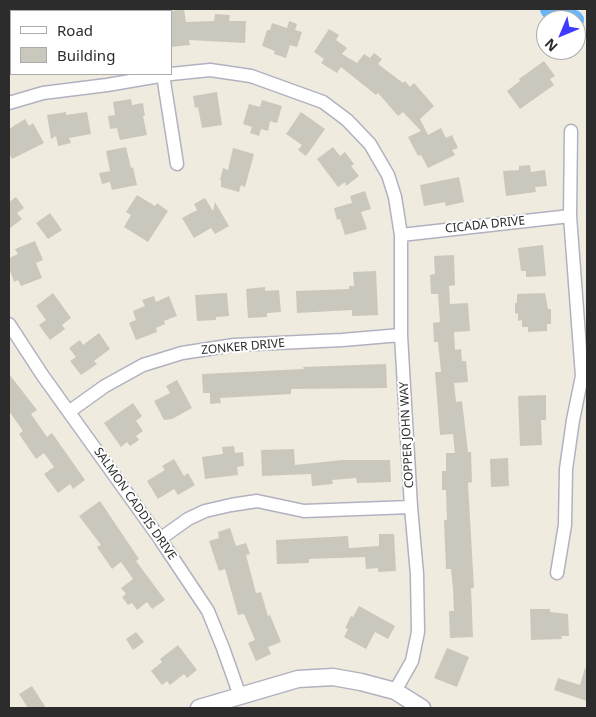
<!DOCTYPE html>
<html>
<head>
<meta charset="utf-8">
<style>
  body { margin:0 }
  #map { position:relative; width:596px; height:717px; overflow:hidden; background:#efebde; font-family:"Noto Sans",sans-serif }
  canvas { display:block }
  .frame { position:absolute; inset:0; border:10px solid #2c2c2c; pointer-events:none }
  .legend { position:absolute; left:10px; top:10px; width:162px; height:65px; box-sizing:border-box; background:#fff; border:1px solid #ababab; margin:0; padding:6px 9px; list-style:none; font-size:15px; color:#2c2c2c }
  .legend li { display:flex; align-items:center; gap:10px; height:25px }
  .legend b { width:25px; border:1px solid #ababab }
  .north { position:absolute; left:536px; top:10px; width:50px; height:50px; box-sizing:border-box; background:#fff; border:1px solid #ababab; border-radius:50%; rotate:225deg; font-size:14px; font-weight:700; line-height:20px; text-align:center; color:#2c2c2c }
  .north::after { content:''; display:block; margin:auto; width:18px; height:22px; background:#3e3aff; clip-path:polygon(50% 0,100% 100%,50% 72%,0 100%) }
</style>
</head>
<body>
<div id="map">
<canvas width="596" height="717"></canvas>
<div class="frame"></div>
<ul class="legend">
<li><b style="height:6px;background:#fff"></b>Road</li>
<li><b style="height:14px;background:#cac8bc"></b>Building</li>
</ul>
<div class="north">N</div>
</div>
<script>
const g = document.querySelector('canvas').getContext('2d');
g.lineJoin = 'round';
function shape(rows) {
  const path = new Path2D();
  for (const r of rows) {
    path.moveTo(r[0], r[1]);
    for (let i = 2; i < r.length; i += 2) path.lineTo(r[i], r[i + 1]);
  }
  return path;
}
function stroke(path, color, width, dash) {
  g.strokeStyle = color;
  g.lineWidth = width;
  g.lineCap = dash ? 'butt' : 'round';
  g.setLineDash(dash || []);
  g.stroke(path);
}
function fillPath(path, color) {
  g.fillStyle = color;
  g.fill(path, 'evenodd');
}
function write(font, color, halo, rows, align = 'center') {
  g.font = font + ' "Noto Sans",sans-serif';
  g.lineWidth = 4;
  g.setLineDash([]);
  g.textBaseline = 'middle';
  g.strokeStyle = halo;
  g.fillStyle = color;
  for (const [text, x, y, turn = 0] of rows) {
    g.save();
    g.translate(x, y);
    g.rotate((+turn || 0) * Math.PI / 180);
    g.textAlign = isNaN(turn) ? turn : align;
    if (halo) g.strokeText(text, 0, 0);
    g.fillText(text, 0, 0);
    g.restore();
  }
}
stroke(shape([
  [550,9,574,20]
]), '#68b5f9', 20);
fillPath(shape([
  [184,9,186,22,214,21,215,14,230,15,229,21,246,21,245,43,189,40,190,45,171,47,171,11],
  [289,21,297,24,295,30,302,32,297,47,290,45,286,58,274,54,275,51,262,46,267,30,270,30,272,23,287,28],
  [329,29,339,35,336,40,347,48,342,54,357,63,364,54,370,58,374,53,382,59,378,64,403,83,405,81,410,87,414,83,434,106,420,119,428,135,441,128,446,138,452,135,458,148,452,150,455,155,428,168,421,155,418,156,408,137,421,131,403,112,398,116,378,93,376,95,341,67,337,73,321,63,324,59,314,52],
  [544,61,555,76,550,79,554,85,520,109,507,91,520,81,519,79],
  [217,92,222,125,202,128,198,107,195,108,193,96],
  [131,99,132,105,143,103,145,116,143,116,147,135,120,140,117,128,110,129,108,116,115,115,113,102],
  [262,100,282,106,277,123,270,121,268,131,261,129,259,136,250,133,252,127,243,124,249,104,260,107],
  [66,112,66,115,87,112,91,134,69,138,71,143,58,146,56,136,51,139,47,115],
  [301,112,325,129,306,156,298,150,302,145,286,134],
  [25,119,29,126,33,123,44,143,12,159,9,153,9,129],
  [126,147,131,168,133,167,137,185,112,190,110,182,102,184,99,173,110,171,106,151],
  [333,147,340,156,345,152,354,164,351,166,359,176,346,186,345,182,338,187,317,159],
  [233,148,254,154,245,187,241,185,239,192,221,187,221,180,220,180,223,168,228,170],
  [530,165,531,172,545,170,547,186,535,187,536,192,506,196,503,171,519,170,519,166],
  [459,177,464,202,446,206,445,202,424,206,420,185],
  [365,191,371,209,361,212,367,229,345,235,340,219,337,220,334,208,352,203,350,196],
  [137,195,155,206,157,203,168,211,148,242,124,227,131,215,126,212],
  [16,197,24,208,17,213,22,219,9,229,9,202],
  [205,198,213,211,215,202,229,226,215,234,211,228,194,238,182,218,197,210,194,204],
  [50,213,62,230,48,239,36,223],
  [35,241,43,260,36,263,42,278,21,286,18,280,14,282,9,268,9,258,18,254,15,249],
  [543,245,546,276,526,277,526,271,521,271,518,248],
  [454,255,455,285,449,286,450,304,468,303,470,331,454,332,455,350,461,349,462,361,466,361,468,382,454,383,456,402,462,401,468,452,471,452,472,482,468,483,474,588,471,588,473,637,450,638,449,611,454,611,453,589,451,569,446,569,444,520,447,520,446,490,442,490,442,471,446,471,446,453,455,453,453,434,440,435,435,372,441,372,438,342,434,342,433,323,440,322,438,294,431,294,430,275,435,274,434,256],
  [376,271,378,315,352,316,352,310,297,313,296,291,349,289,349,286,354,286,353,272],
  [265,287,265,291,279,290,281,312,267,313,267,317,248,318,246,289],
  [53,293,71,318,62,325,65,329,50,340,39,325,46,320,36,306],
  [227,293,229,316,216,317,216,320,197,321,195,295],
  [545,293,548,309,551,309,551,324,547,324,547,331,528,332,528,327,522,327,522,320,518,321,518,313,515,314,515,303,517,303,517,294],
  [154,296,156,302,169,296,177,316,164,321,165,324,156,328,157,332,136,340,129,323,136,320,133,311,145,306,142,300],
  [99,333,110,349,94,361,97,364,81,375,70,361,76,357,69,348,80,340,83,345],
  [386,364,387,388,291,389,291,394,220,398,221,403,210,404,210,393,203,393,202,374,304,369,303,367],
  [9,374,37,410,31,414,47,437,52,433,85,480,73,489,70,484,58,493,44,474,54,467,44,453,36,459,19,434,23,431,9,411],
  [177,380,192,408,172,419,164,420,154,401,170,393,166,386],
  [546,395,546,420,541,420,542,445,520,446,518,396],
  [133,403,142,416,136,421,143,431,136,436,139,440,130,446,127,442,121,447,104,423],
  [234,446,235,453,243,452,244,466,237,467,238,475,205,479,202,457,223,454,222,447],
  [294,449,295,465,342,460,390,460,391,482,357,483,356,478,332,480,333,484,312,486,311,474,262,476,261,450],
  [508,458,509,486,491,487,490,459],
  [174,459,184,476,188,473,195,485,178,495,174,489,158,499,147,481,165,470,162,466],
  [100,501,139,559,136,561,165,600,152,609,147,602,137,610,132,603,128,605,122,597,126,594,121,588,133,579,121,562,112,569,97,547,101,545,79,516],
  [230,528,236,546,246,543,250,554,246,555,256,593,261,592,268,616,270,615,281,642,268,647,271,654,256,661,248,643,255,640,244,614,238,615,225,569,219,571,209,541,219,538,218,532],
  [379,534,394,534,396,571,378,572,378,568,366,569,365,557,309,559,309,563,277,564,276,540,348,536,349,548,379,546],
  [359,606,395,626,388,639,375,632,366,649,344,637,348,629,345,628,351,616,353,617],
  [530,609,550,609,550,612,568,614,569,636,561,636,562,639,531,640],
  [136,632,144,642,133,650,126,639],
  [178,645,197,670,187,678,184,674,170,685,167,681,162,685,151,671,162,662,160,659],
  [447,648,469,657,457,687,434,678],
  [585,668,587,669,587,701,554,690,558,678,580,685],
  [32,686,46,708,28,708,19,694]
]), '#cac8bc');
const minor = shape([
  [171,74,210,70,251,76,323,102,347,120,370,144,388,175,395,197,401,235,401,335,411,507,417,574,418,632,412,661,395,691],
  [163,75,177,164],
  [9,103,43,93,107,85,171,74],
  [401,235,570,216],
  [9,324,43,376,160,539,208,611,223,648,240,696],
  [70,411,105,386,143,365,182,353,234,345,342,340,401,335],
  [160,539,188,519,205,511,231,505,257,501,304,511,411,507],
  [557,573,565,525,566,469,573,420,582,376,570,216,571,131]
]);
const tertiary = shape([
  [199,708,298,679,333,677,361,682,395,691,422,708]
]);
stroke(minor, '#b2b1c1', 15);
stroke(tertiary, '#b2b1c1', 19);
stroke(minor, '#fff', 12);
stroke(tertiary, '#fff', 16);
write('12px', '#2c2c2c', '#fff', [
  ["CICADA DRIVE",485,225,-6],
  ["ZONKER DRIVE",243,347,-5],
  ["COPPER JOHN WAY",407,435,-93],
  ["SALMON CADDIS DRIVE",135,504,55]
]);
</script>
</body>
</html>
